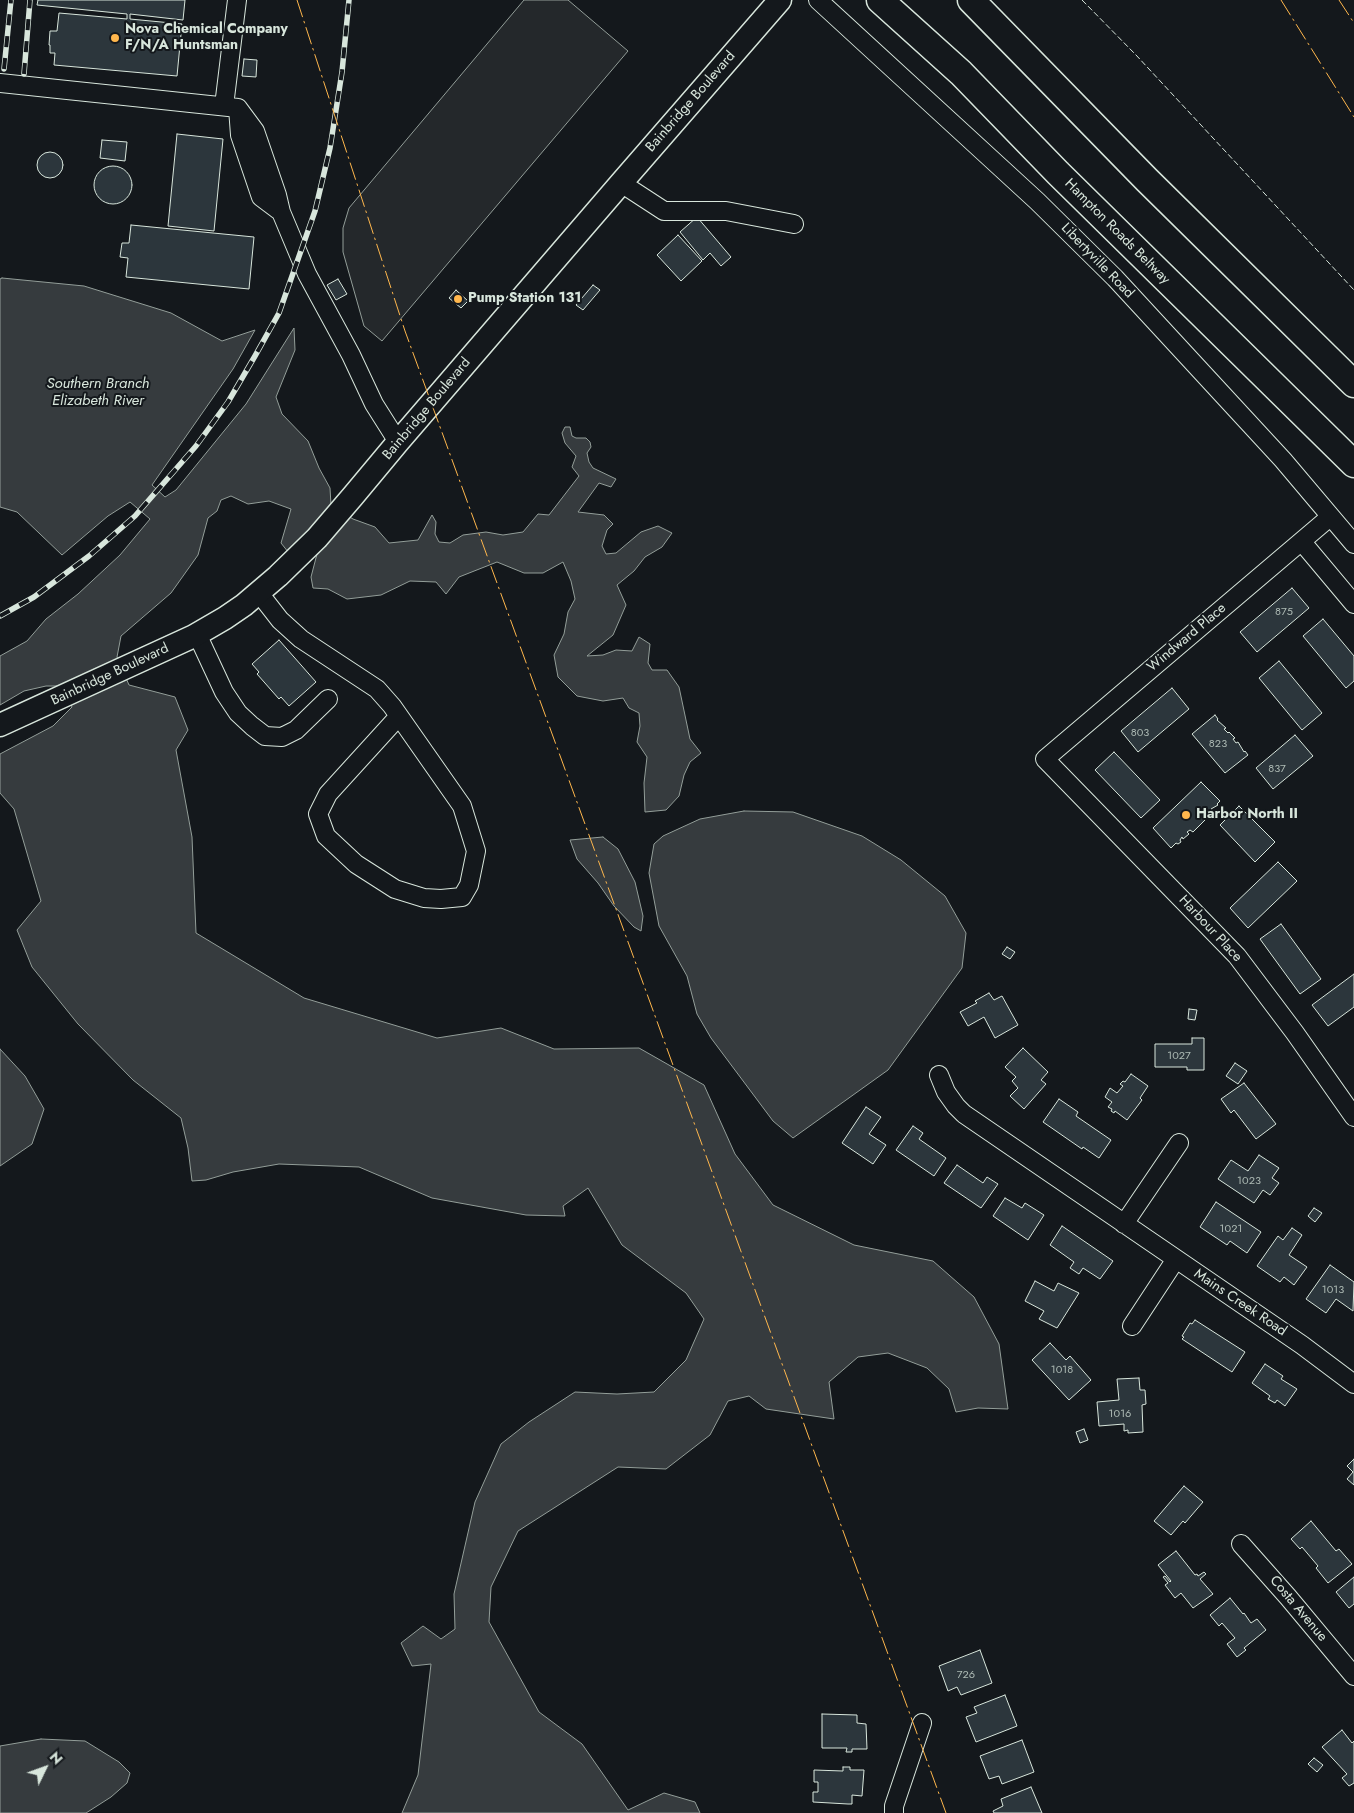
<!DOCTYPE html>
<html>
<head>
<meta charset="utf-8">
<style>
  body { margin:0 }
  #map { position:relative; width:1354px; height:1813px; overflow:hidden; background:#14181c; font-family:Jost,sans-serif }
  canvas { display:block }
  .north { position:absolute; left:20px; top:1743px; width:50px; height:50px; -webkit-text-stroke:4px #14181c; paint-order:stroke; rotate:48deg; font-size:14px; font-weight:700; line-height:20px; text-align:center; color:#d8e6dc }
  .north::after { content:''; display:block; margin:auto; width:18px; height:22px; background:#d8e6dc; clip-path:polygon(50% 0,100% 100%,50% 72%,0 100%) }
</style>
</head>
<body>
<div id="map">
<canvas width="1354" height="1813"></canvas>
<div class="north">N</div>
</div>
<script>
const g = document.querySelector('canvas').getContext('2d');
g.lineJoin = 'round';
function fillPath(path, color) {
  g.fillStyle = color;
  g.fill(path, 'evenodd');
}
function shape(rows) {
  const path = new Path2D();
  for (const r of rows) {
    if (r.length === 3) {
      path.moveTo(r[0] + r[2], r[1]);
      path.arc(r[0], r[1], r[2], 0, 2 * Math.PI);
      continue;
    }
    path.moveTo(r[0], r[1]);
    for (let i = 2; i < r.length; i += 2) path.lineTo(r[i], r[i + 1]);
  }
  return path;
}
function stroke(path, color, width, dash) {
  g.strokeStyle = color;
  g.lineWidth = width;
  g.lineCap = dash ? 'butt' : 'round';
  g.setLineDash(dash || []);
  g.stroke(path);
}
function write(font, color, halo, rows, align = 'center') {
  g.font = font + ' Jost,sans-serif';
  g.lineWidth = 4;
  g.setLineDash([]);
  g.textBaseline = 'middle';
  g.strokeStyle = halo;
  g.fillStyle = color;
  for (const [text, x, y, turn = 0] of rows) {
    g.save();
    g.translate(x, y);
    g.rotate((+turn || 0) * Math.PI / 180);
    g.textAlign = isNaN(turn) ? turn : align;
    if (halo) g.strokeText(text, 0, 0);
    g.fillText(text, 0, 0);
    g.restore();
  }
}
const parking = shape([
  [524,0,568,0,628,51,382,341,364,326,343,252,343,228,349,208,524,0]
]);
fillPath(parking, '#24282b');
stroke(parking, '#939e99', 1);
const water = shape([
  [2,278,84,286,171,313,222,341,255,330,233,369,152,485,165,497,176,490,246,404,294,328,295,350,276,397,282,414,308,441,319,468,330,488,331,505,353,519,375,527,389,543,418,540,432,515,436,522,435,534,439,542,450,543,463,535,486,532,503,535,523,532,538,514,549,515,579,476,572,467,576,456,565,443,562,433,565,427,570,427,572,436,576,438,586,438,590,442,591,447,587,453,589,462,593,468,616,479,611,487,599,483,578,512,604,515,613,524,607,530,602,546,606,554,616,553,641,532,658,526,672,533,662,547,645,557,634,571,617,585,626,605,613,635,587,656,603,655,616,650,632,651,639,637,650,644,648,663,652,670,667,670,679,687,690,739,701,753,690,762,684,775,679,796,666,810,645,812,644,783,647,757,637,742,640,726,639,713,629,708,623,698,603,701,577,696,558,677,554,655,564,634,568,612,575,599,571,581,563,562,543,573,524,573,497,562,459,577,446,594,436,582,410,581,381,595,347,599,328,589,313,588,311,577,317,554,296,562,281,543,291,509,269,501,248,504,231,496,221,500,217,511,208,518,198,555,171,593,121,636,117,657,129,685,175,697,188,730,176,750,192,837,196,933,304,998,437,1038,501,1028,554,1049,639,1048,704,1085,735,1154,773,1205,854,1245,933,1261,974,1297,999,1344,1008,1409,978,1408,956,1412,949,1389,927,1368,888,1353,858,1357,829,1382,834,1419,766,1409,749,1396,728,1401,710,1435,666,1469,618,1467,518,1531,491,1587,489,1622,539,1712,582,1744,628,1810,664,1793,695,1802,700,1813,402,1813,418,1775,431,1664,412,1666,401,1643,423,1626,441,1639,455,1629,454,1594,475,1502,501,1444,529,1422,575,1392,617,1394,654,1392,686,1360,704,1319,686,1293,622,1245,588,1188,563,1206,565,1216,526,1215,432,1198,359,1167,279,1164,233,1172,206,1180,192,1181,188,1148,181,1118,133,1080,78,1024,32,967,17,930,41,901,14,809,0,793,0,754,53,726,72,707,63,686,46,686,24,691,0,705,0,656,27,641,46,619,78,594,120,555,150,519,130,502,108,516,62,555,17,512,0,507,0,279,2,278],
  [744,811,793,812,862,836,901,860,945,896,966,933,962,968,888,1070,793,1138,773,1121,711,1038,697,1014,687,976,659,926,649,873,654,844,663,836,700,819,744,811],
  [603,837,618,849,635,882,643,916,641,931,634,927,614,906,598,883,577,859,570,840,603,837],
  [0,1049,25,1076,44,1109,32,1144,0,1166,0,1049],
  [41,1739,85,1741,119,1762,130,1773,127,1783,111,1797,86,1813,0,1813,0,1746,41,1739]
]);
fillPath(water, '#363b3e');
stroke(water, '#939e99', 1);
const building = shape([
  [38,0,185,0,183,20,130,14,130,19,182,24,177,76,54,65,55,53,50,53,50,45,49,45,50,31,57,31,59,13,127,19,127,14,37,5,38,0],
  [244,59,257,60,256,77,242,76,244,59],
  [177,134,223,139,214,231,168,226,177,134],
  [102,140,127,142,125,161,100,158,102,140],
  [50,165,13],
  [113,185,19],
  [697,217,731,257,721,266,710,253,703,260,680,232,697,217],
  [131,225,254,237,249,289,126,277,128,258,120,257,122,243,129,243,131,225],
  [678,235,702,261,681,281,657,255,678,235],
  [338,279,347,294,336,300,327,285,338,279],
  [593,285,600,290,583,310,576,305,593,285],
  [456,290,468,301,461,308,449,298,456,290],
  [1292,588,1309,608,1257,652,1240,632,1292,588],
  [1323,619,1354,656,1354,681,1346,688,1303,636,1323,619],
  [279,640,316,682,289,706,281,697,279,699,257,674,259,672,252,664,279,640],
  [1279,661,1322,713,1302,730,1259,678,1279,661],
  [1172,688,1189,709,1138,752,1121,731,1172,688],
  [1215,715,1218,719,1217,720,1226,728,1224,729,1228,733,1229,732,1235,738,1233,739,1236,743,1238,742,1244,752,1245,751,1248,755,1225,773,1192,734,1215,715],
  [1295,735,1313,756,1273,789,1256,768,1295,735],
  [1114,752,1160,800,1141,818,1095,770,1114,752],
  [1201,782,1220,801,1217,804,1218,805,1211,809,1214,812,1210,816,1206,814,1204,817,1206,819,1193,832,1190,830,1187,832,1189,834,1183,839,1182,837,1180,840,1181,842,1178,844,1176,843,1171,848,1153,828,1201,782],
  [1239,806,1275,842,1255,862,1220,825,1239,806],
  [1278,862,1297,881,1248,928,1230,908,1278,862],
  [1281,924,1321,979,1300,994,1260,939,1281,924],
  [1007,947,1015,952,1010,959,1002,954,1007,947],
  [1354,974,1354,1007,1328,1026,1312,1005,1354,974],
  [989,993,994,1000,1002,996,1018,1025,995,1038,984,1017,968,1026,960,1012,977,1003,975,1001,989,993],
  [1189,1009,1197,1010,1195,1020,1188,1019,1189,1009],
  [1192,1038,1204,1038,1204,1070,1187,1070,1187,1067,1155,1067,1155,1044,1192,1044,1192,1038],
  [1023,1048,1048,1072,1041,1080,1046,1084,1024,1109,1010,1096,1018,1088,1012,1081,1016,1077,1005,1067,1023,1048],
  [1235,1063,1247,1071,1238,1084,1226,1076,1235,1063],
  [1131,1074,1148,1086,1140,1098,1142,1100,1127,1120,1115,1111,1114,1113,1111,1111,1112,1109,1108,1107,1112,1102,1105,1097,1110,1088,1117,1093,1123,1086,1120,1084,1123,1081,1125,1082,1131,1074],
  [1244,1083,1276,1124,1256,1139,1234,1110,1231,1113,1221,1099,1244,1083],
  [1059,1099,1078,1112,1076,1116,1111,1140,1099,1158,1083,1147,1082,1149,1043,1122,1059,1099],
  [866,1107,881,1117,869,1134,886,1145,873,1164,842,1143,866,1107],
  [913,1126,923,1133,919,1139,946,1158,934,1176,896,1150,913,1126],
  [1259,1155,1279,1168,1272,1178,1279,1183,1270,1195,1263,1190,1254,1203,1218,1179,1231,1160,1248,1171,1259,1155],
  [957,1165,983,1183,987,1177,998,1184,981,1208,944,1183,957,1165],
  [1005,1198,1022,1208,1025,1203,1044,1215,1028,1240,993,1216,1005,1198],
  [1216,1202,1261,1232,1247,1253,1230,1241,1227,1245,1200,1227,1216,1202],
  [1314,1208,1322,1213,1315,1222,1308,1216,1314,1208],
  [1062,1226,1113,1261,1100,1279,1083,1268,1079,1274,1070,1268,1074,1262,1050,1245,1062,1226],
  [1292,1228,1302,1235,1289,1255,1307,1267,1294,1285,1284,1277,1280,1282,1257,1266,1278,1236,1283,1240,1292,1228],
  [1330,1265,1354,1282,1353,1311,1336,1299,1326,1313,1306,1299,1330,1265],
  [1035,1281,1054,1291,1058,1283,1079,1293,1057,1328,1039,1319,1044,1311,1025,1301,1035,1281],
  [1195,1320,1245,1352,1232,1372,1182,1339,1184,1337,1182,1336,1190,1323,1192,1324,1195,1320],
  [1050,1343,1066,1360,1070,1356,1091,1380,1069,1400,1032,1360,1050,1343],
  [1265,1364,1283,1376,1281,1379,1297,1389,1285,1406,1277,1400,1275,1403,1268,1399,1270,1396,1252,1383,1265,1364],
  [1139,1378,1140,1390,1145,1390,1146,1404,1142,1405,1143,1432,1128,1433,1128,1430,1124,1431,1124,1424,1099,1426,1097,1402,1119,1400,1117,1379,1139,1378],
  [1084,1429,1088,1440,1080,1443,1076,1432,1084,1429],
  [1354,1459,1354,1485,1347,1479,1353,1472,1347,1466,1354,1459],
  [1184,1486,1203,1502,1185,1523,1183,1521,1171,1535,1154,1521,1184,1486],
  [1311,1521,1336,1551,1339,1549,1352,1564,1328,1583,1316,1568,1318,1566,1302,1547,1300,1549,1291,1539,1311,1521],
  [1176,1551,1195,1575,1197,1574,1198,1576,1204,1572,1206,1574,1200,1579,1213,1594,1193,1608,1181,1593,1175,1598,1165,1585,1168,1583,1163,1577,1165,1576,1170,1582,1171,1581,1158,1565,1176,1551],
  [1354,1577,1354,1604,1349,1608,1336,1592,1354,1577],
  [1230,1598,1243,1614,1244,1613,1251,1623,1257,1619,1266,1630,1244,1648,1246,1650,1237,1657,1227,1644,1235,1638,1222,1623,1219,1626,1210,1615,1230,1598],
  [980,1650,992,1683,961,1695,957,1687,948,1691,939,1666,980,1650],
  [1005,1695,1017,1726,976,1742,966,1717,977,1713,974,1707,1005,1695],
  [822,1714,857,1715,857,1723,866,1724,867,1749,852,1749,852,1752,846,1752,847,1748,822,1748,822,1714],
  [1342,1730,1352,1743,1354,1741,1354,1783,1349,1786,1342,1778,1347,1774,1322,1747,1342,1730],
  [1022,1740,1034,1772,1002,1784,999,1776,989,1779,980,1756,1022,1740],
  [1314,1758,1323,1765,1317,1772,1308,1764,1314,1758],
  [843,1767,850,1767,850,1770,864,1770,862,1796,852,1795,852,1804,848,1804,813,1802,813,1792,818,1792,818,1782,814,1782,814,1770,843,1771,843,1767],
  [1031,1787,1042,1813,994,1813,993,1811,1003,1806,1001,1799,1031,1787]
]);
fillPath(building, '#2c363c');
stroke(building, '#d8e6dc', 1);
const minor = shape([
  [818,0,1037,201,1115,278,1283,460,1354,544],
  [0,83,238,108],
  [224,106,237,0],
  [621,183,664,211,726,211,794,224],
  [281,212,261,197,240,135,238,108,255,131,277,195,281,212,307,274,351,355,374,404,398,442],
  [1330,517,1045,759,1237,956,1295,1033,1354,1117],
  [1302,542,1354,604],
  [259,593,280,620,301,639,377,689,392,706,462,806,476,851,469,885,462,897,441,899,424,898,395,889,356,864,326,836,318,814,328,794,399,716],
  [197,634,224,692,238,713,252,726,265,736,282,737,296,730,328,699],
  [939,1075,946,1092,956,1106,964,1114,1302,1345,1354,1384],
  [1124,1224,1179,1143],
  [1132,1326,1176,1259],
  [1241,1544,1288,1597,1354,1676],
  [894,1813,894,1806,922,1723]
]);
const major = shape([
  [0,725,194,636,225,618,244,605,278,576,317,538,353,496,398,442,621,183,780,0]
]);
const highway = shape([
  [880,0,961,73,1058,173,1354,464],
  [971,0,1147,180,1354,384]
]);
stroke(minor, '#d8e6dc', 20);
stroke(major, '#d8e6dc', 25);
stroke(highway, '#d8e6dc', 29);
stroke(minor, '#14181c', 18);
stroke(major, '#14181c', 22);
stroke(highway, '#14181c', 26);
const rail = shape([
  [4,69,11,0],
  [24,74,30,0],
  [0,616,34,597,89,556,135,516,196,446,228,402,255,356,279,313,315,211,330,148,342,72,349,0]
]);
stroke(rail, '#d8e6dc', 5.5);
stroke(rail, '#14181c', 4, [11]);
stroke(shape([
  [1082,0,1136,55,1354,290]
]), '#d8e6dc', 1, [6, 2.5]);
stroke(shape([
  [297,0,405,331,946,1813],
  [1281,0,1354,117],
  [1339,0,1354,23]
]), '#ffb74d', 1, [18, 4, 2.5, 4]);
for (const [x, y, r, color] of [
  [115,38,5,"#ffb74d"],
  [458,299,5,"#ffb74d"],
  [1186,815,5,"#ffb74d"]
]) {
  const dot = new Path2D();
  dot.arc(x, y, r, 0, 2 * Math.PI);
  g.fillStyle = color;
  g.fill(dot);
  stroke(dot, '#14181c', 2);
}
write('11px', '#adbab4', null, [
  ["875",1284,612],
  ["803",1140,733],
  ["823",1218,744],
  ["837",1277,769],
  ["1027",1179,1056],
  ["1023",1249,1181],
  ["1021",1231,1229],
  ["1013",1333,1290],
  ["1018",1062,1370],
  ["1016",1120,1414],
  ["726",966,1675]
]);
write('bold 14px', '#d8e6dc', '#14181c', [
  ["Nova Chemical Company",125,30],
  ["F/N/A Huntsman",125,46],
  ["Pump Station 131",468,299],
  ["Harbor North II",1196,815]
], 'left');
write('14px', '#d8e6dc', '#14181c', [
  ["Bainbridge Boulevard",691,102,-49],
  ["Hampton Roads Beltway",1117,232,45],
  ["Libertyville Road",1097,261,46],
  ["Bainbridge Boulevard",427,409,-50],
  ["Windward Place",1187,638,-40],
  ["Bainbridge Boulevard",110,675,-25],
  ["Harbour Place",1210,929,47],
  ["Mains Creek Road",1240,1303,34],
  ["Costa Avenue",1298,1609,50]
]);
write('italic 15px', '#d8e6dc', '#14181c', [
  ["Southern Branch",98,384],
  ["Elizabeth River",98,401]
]);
</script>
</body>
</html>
